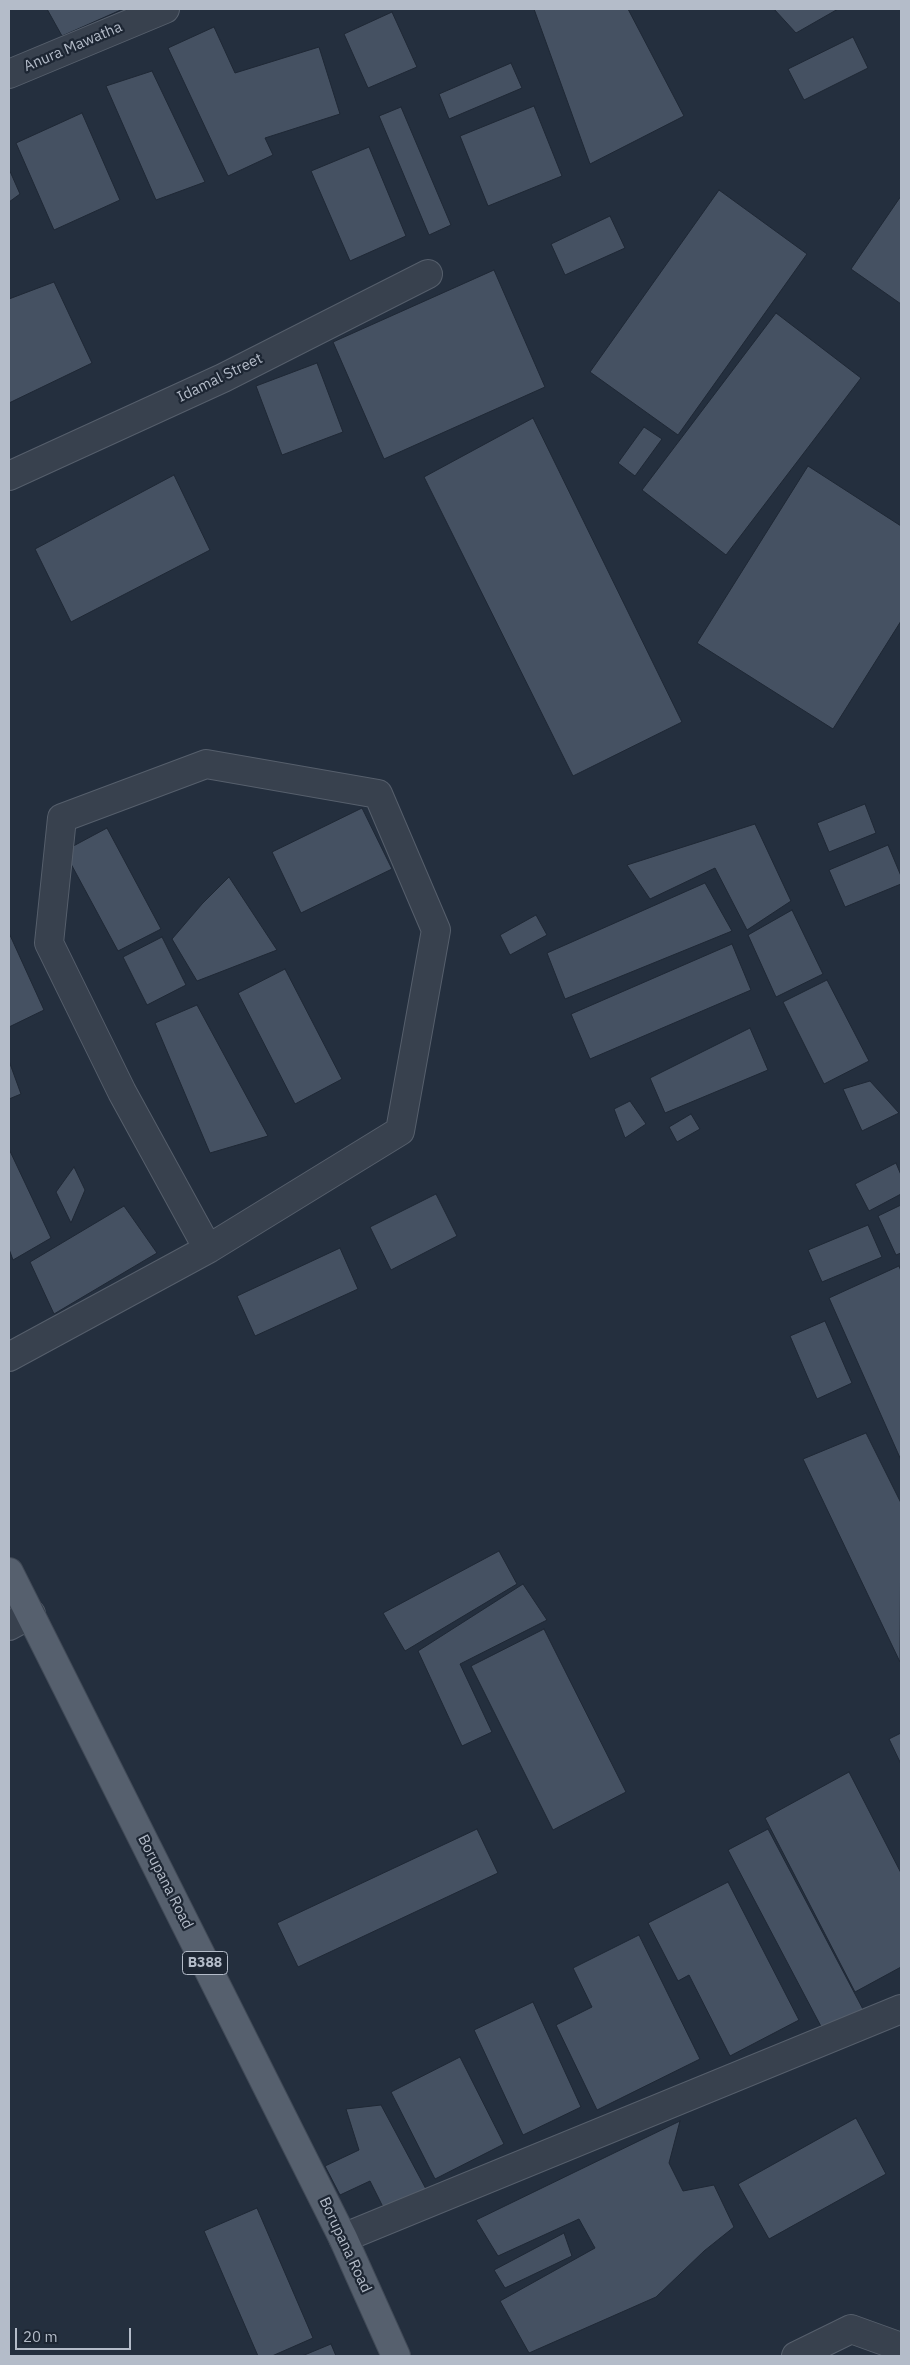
<!DOCTYPE html>
<html>
<head>
<meta charset="utf-8">
<style>
  body { margin:0 }
  #map { position:relative; width:910px; height:2365px; overflow:hidden; background:#242f3e; font-family:"IBM Plex Sans",sans-serif }
  canvas { display:block }
  .frame { position:absolute; inset:0; border:10px solid #b4bcc9; pointer-events:none }
  .scale { position:absolute; left:15px; top:2328px; width:116px; height:22px; box-sizing:border-box; border:2px solid #b4bcc9; border-top:0; padding-left:6px; font-size:15px; line-height:18px; white-space:nowrap; color:#b4bcc9; -webkit-text-stroke:4px #1d2633; paint-order:stroke }
</style>
</head>
<body>
<div id="map">
<canvas width="910" height="2365"></canvas>
<div class="frame"></div>
<div class="scale">20 m</div>
</div>
<script>
const g = document.querySelector('canvas').getContext('2d');
g.lineJoin = 'round';
function fillPath(path, color) {
  g.fillStyle = color;
  g.fill(path, 'evenodd');
}
function shape(rows) {
  const path = new Path2D();
  for (const r of rows) {
    path.moveTo(r[0], r[1]);
    for (let i = 2; i < r.length; i += 2) path.lineTo(r[i], r[i + 1]);
  }
  return path;
}
function stroke(path, color, width, dash) {
  g.strokeStyle = color;
  g.lineWidth = width;
  g.lineCap = dash ? 'butt' : 'round';
  g.setLineDash(dash || []);
  g.stroke(path);
}
function write(font, color, halo, rows, align = 'center') {
  g.font = font + ' "IBM Plex Sans",sans-serif';
  g.lineWidth = 4.5;
  g.setLineDash([]);
  g.textBaseline = 'middle';
  g.strokeStyle = halo;
  g.fillStyle = color;
  for (const [text, x, y, turn = 0] of rows) {
    g.save();
    g.translate(x, y);
    g.rotate((+turn || 0) * Math.PI / 180);
    g.textAlign = isNaN(turn) ? turn : align;
    if (halo) g.strokeText(text, 0, 0);
    g.fillText(text, 0, 0);
    g.restore();
  }
}
const building = shape([
  [47,9,123,9,62,36,47,9],
  [534,9,628,9,684,116,590,164,534,9],
  [774,9,838,9,796,33,774,9],
  [392,12,417,67,368,88,344,34,392,12],
  [214,27,235,73,319,47,340,114,265,138,273,155,228,176,168,48,214,27],
  [853,37,868,68,804,100,788,69,853,37],
  [511,63,522,88,449,119,439,94,511,63],
  [152,71,205,182,156,200,106,86,152,71],
  [534,106,562,176,488,206,460,136,534,106],
  [401,107,451,225,429,235,379,116,401,107],
  [82,113,120,200,54,230,16,143,82,113],
  [369,147,406,236,350,261,311,171,369,147],
  [9,169,20,194,9,202,9,169],
  [719,190,807,254,678,435,590,372,719,190],
  [901,196,901,304,851,269,901,196],
  [610,216,625,248,565,275,551,244,610,216],
  [494,270,545,387,384,459,333,342,494,270],
  [54,282,92,363,9,403,9,299,54,282],
  [776,313,861,378,726,555,642,490,776,313],
  [317,363,343,432,282,455,256,386,317,363],
  [533,418,682,722,573,776,424,477,533,418],
  [644,427,662,439,635,476,618,463,644,427],
  [808,466,901,526,901,621,833,729,697,643,808,466],
  [174,475,210,550,71,622,35,549,174,475],
  [865,804,876,833,829,852,817,823,865,804],
  [362,808,392,869,301,913,272,852,362,808],
  [755,824,791,901,747,930,715,868,650,899,627,865,755,824],
  [107,828,161,929,118,951,64,851,107,828],
  [888,845,901,876,901,884,845,907,829,870,888,845],
  [229,877,277,950,197,981,172,939,202,904,229,877],
  [705,883,732,931,565,999,547,953,705,883],
  [792,910,823,974,776,997,748,935,792,910],
  [536,915,547,935,510,955,500,935,536,915],
  [9,933,44,1010,9,1027,9,933],
  [162,937,186,985,147,1005,123,957,162,937],
  [732,944,751,990,590,1059,571,1014,732,944],
  [285,969,342,1079,295,1104,238,993,285,969],
  [827,980,869,1061,824,1084,783,1002,827,980],
  [197,1005,268,1136,210,1153,155,1023,197,1005],
  [750,1028,768,1070,665,1113,650,1078,750,1028],
  [9,1061,21,1094,9,1099,9,1061],
  [870,1081,899,1113,862,1131,843,1089,870,1081],
  [630,1101,646,1124,625,1138,614,1109,630,1101],
  [691,1114,700,1129,677,1142,669,1127,691,1114],
  [9,1149,51,1238,13,1260,9,1249,9,1149],
  [896,1163,901,1175,901,1194,869,1211,855,1184,896,1163],
  [74,1167,85,1190,71,1223,56,1192,74,1167],
  [436,1194,457,1236,391,1270,370,1227,436,1194],
  [901,1205,901,1253,896,1255,878,1216,901,1205],
  [124,1206,157,1253,54,1314,30,1262,124,1206],
  [868,1225,882,1257,822,1282,808,1250,868,1225],
  [340,1248,358,1289,255,1336,237,1296,340,1248],
  [899,1266,901,1271,901,1460,829,1298,899,1266],
  [825,1321,852,1383,817,1399,790,1336,825,1321],
  [866,1433,901,1503,900,1662,803,1459,866,1433],
  [499,1551,517,1584,405,1651,383,1613,499,1551],
  [523,1584,547,1620,460,1664,492,1732,462,1746,418,1651,523,1584],
  [544,1629,626,1792,553,1830,471,1666,544,1629],
  [901,1733,901,1764,889,1739,901,1733],
  [849,1772,901,1873,901,1967,855,1992,765,1818,849,1772],
  [477,1829,498,1873,298,1967,277,1923,477,1829],
  [768,1829,865,2013,825,2034,728,1850,768,1829],
  [728,1882,799,2020,730,2056,689,1975,678,1981,648,1923,728,1882],
  [639,1935,700,2059,597,2110,556,2025,592,2007,573,1968,639,1935],
  [533,2002,581,2107,523,2135,474,2030,533,2002],
  [460,2057,504,2144,435,2179,391,2092,460,2057],
  [381,2105,426,2189,386,2213,370,2181,340,2195,325,2166,359,2150,346,2109,381,2105],
  [856,2118,886,2174,769,2239,738,2184,856,2118],
  [680,2121,669,2163,683,2191,714,2185,734,2227,704,2251,656,2297,529,2353,500,2301,595,2248,579,2219,498,2256,476,2220,680,2121],
  [257,2208,313,2338,272,2356,258,2356,204,2231,257,2208],
  [564,2233,572,2256,505,2288,494,2270,564,2233],
  [331,2344,336,2356,302,2356,331,2344]
]);
fillPath(building, '#455162');
stroke(building, '#1f2835', 1);
const minor = shape([
  [9,74,165,9],
  [9,476,223,378,428,274],
  [9,1357,208,1249,400,1131,436,930,378,794,206,764,62,818,49,943,122,1092,208,1249],
  [9,1626,31,1614],
  [343,2238,901,2009],
  [796,2356,851,2329,901,2347]
]);
const major = shape([
  [9,1572,343,2238,396,2356]
]);
stroke(minor, '#565f6c', 30);
stroke(major, '#414a57', 30);
stroke(minor, '#38414e', 28);
stroke(major, '#56606e', 28);
for (const [x, y, w] of [
  [205,1963,45]
]) {
  const box = new Path2D();
  box.roundRect(x - w / 2, y - 11.5, w, 23, 4);
  g.fillStyle = '#1d2633';
  g.fill(box);
  stroke(box, '#b4bcc9', 1);
}
write('bold 14px', '#b4bcc9', null, [
  ["B388",205,1963]
]);
write('15px', '#b4bcc9', '#1d2633', [
  ["Anura Mawatha",73,47,-23],
  ["Idamal Street",220,378,-26],
  ["Borupana Road",165,1882,63],
  ["Borupana Road",345,2245,65]
]);
</script>
</body>
</html>
